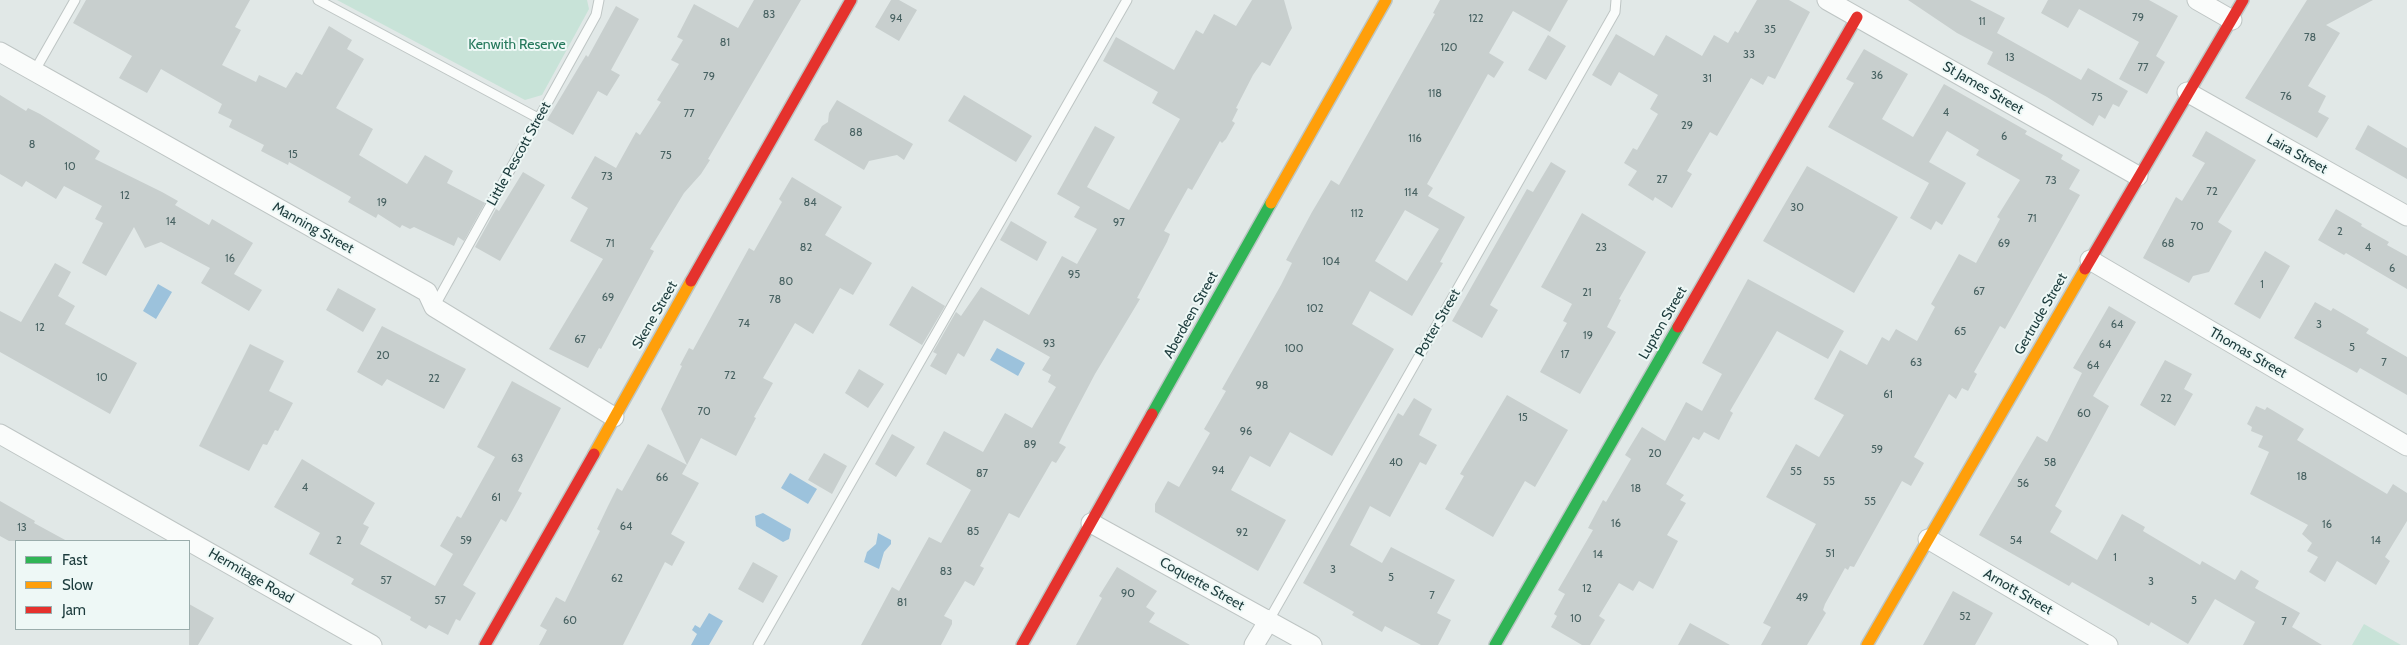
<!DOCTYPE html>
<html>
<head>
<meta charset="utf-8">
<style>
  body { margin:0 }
  #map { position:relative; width:2407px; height:645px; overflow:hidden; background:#e1e8e7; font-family:Cabin,sans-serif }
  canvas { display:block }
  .legend { position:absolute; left:15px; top:540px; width:175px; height:90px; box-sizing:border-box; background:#eef8f6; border:1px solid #9aadac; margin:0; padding:6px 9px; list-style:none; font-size:15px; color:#1d3c3d }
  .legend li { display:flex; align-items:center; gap:10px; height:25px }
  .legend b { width:25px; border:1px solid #9aadac }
</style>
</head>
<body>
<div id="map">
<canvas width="2407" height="645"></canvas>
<ul class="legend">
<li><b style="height:6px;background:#30b455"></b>Fast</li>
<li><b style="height:6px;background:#ff9f0a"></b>Slow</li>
<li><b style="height:6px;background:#e5322d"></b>Jam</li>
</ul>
</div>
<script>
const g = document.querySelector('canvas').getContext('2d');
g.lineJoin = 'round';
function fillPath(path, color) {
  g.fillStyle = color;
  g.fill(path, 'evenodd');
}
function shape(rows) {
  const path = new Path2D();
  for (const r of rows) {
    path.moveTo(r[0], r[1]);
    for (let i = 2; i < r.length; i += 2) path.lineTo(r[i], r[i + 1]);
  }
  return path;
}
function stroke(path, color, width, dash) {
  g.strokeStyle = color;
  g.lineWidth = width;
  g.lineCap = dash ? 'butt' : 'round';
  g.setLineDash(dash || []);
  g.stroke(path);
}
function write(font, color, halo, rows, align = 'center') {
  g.font = font + ' Cabin,sans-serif';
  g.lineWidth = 4;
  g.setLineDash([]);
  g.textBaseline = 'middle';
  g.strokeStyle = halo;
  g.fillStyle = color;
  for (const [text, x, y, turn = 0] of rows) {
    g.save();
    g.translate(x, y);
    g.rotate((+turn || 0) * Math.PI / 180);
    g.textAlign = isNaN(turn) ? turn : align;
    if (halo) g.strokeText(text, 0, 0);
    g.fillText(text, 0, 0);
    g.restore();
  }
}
fillPath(shape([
  [337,0,587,0,589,9,542,95,525,100],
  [2364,624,2401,645,2352,645]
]), '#c8e3d8');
fillPath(shape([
  [158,284,172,292,156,319,143,311],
  [997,348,1025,363,1018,376,990,360],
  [790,473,817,489,808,504,781,488],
  [763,513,791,529,789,539,783,542,756,526,755,516],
  [878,533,891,540,891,544,884,552,879,569,864,562,867,552,876,544],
  [709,613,723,621,709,645,691,645,697,634,692,630,695,625,700,628]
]), '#9cc2dc');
fillPath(shape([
  [86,0,250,0,235,27,241,30,222,65,256,82,259,75,286,88,296,72,302,75,329,26,352,40,347,49,364,59,336,108,373,129,359,155,407,184,425,155,453,171,447,183,485,203,464,241,458,237,454,246,414,227,410,229,402,225,400,228,378,214,376,218,348,202,351,197,289,162,288,165,261,151,264,145,229,127,232,120,218,113,222,104,161,69,147,93,119,78,132,56,73,23],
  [754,0,801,0,708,159,710,160,701,174,684,193,650,249,654,251,601,349,599,348,588,368,549,349,603,259,570,241,588,208,571,198,595,156,616,168,636,132,640,135,661,102,657,100,679,64,671,60,683,40,677,37,694,4,738,28],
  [891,0,899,0,917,10,899,41,875,27],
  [1252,0,1284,0,1292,28,1270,66,1262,62,1253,75,1236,108,1238,109,1232,121,1235,123,1226,139,1222,143,1220,141,1192,190,1188,188,1164,231,1170,234,1167,242,1137,298,1140,299,1095,374,1067,427,1059,443,1066,447,1056,463,1052,461,1019,518,1009,513,980,566,984,568,974,586,965,581,944,616,952,620,952,624,941,645,861,645,892,587,899,591,929,537,941,543,971,490,926,464,944,431,983,452,1005,413,1032,428,1056,387,1048,382,1051,375,1042,370,1050,357,984,320,964,357,958,353,946,375,930,366,937,354,933,352,956,312,961,316,981,287,1029,315,1062,256,1077,264,1097,229,1074,217,1080,207,1057,194,1095,126,1115,137,1087,187,1129,210,1180,119,1152,103,1158,92,1103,61,1116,37,1174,70,1196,30,1203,34,1214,14,1236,26],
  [1440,0,1568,0,1550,32,1513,11,1489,53,1504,62,1494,78,1488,74,1427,184,1433,188,1428,196,1465,217,1440,262,1443,263,1412,316,1370,291,1352,324,1394,349,1332,456,1290,432,1270,467,1250,456,1231,490,1286,520,1258,571,1155,512,1155,504,1168,481,1179,487,1210,433,1204,429,1226,391,1222,389,1281,285,1292,263,1286,260,1312,212,1331,180,1339,185,1435,14,1433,13],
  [1405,210,1439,229,1407,281,1375,261],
  [1757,0,1789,0,1810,12,1775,79,1768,76,1763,85,1751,78,1717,136,1710,132,1687,171,1692,174,1672,208,1655,197,1653,201,1628,185,1637,171,1624,163,1633,148,1637,150,1658,114,1650,109,1658,95,1619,72,1611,86,1592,75,1616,34,1654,56,1666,35,1702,56,1714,35,1728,43,1735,31,1738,33],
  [1908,0,1970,0,2005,18,1997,33,2081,80,2088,68,2128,91,2119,107,2113,104,2105,119,2099,115,2093,126,2047,97,1987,64,1993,52,1957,33],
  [2048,0,2149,0,2178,16,2156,56,2165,62,2147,94,2119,79,2139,42,2079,9,2068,28,2041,13],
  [2307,0,2373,0,2326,25,2340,33,2308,86,2326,96,2318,112,2329,118,2317,138,2245,98],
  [616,6,639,19,611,70,620,75,607,96,598,91,573,135,547,120,586,55,588,57],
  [1548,35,1566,46,1546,80,1528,70],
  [1864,49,1908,74,1882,119,1913,137,1944,84,2027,131,2025,134,2063,155,2061,159,2080,170,2069,189,2080,195,2005,329,2000,326,1974,372,1977,374,1968,391,1962,388,1956,399,1949,394,1914,457,1924,463,1911,486,1902,481,1854,567,1850,566,1848,570,1845,568,1825,604,1823,610,1826,613,1807,645,1761,645,1771,627,1763,623,1816,524,1766,497,1796,444,1819,457,1844,415,1814,399,1840,350,1867,365,1882,337,1889,341,1896,329,1917,341,1935,307,1931,304,1959,254,1976,263,2000,219,1997,217,2020,180,1976,155,1979,150,1947,131,1929,162,1966,183,1942,225,1936,221,1931,230,1910,218,1929,183,1828,127,1854,83,1846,79],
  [0,95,26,111,28,108,40,114,100,151,95,159,162,192,178,201,175,205,209,225,212,219,253,243,234,274,262,290,249,311,201,283,210,268,161,242,145,248,134,227,106,276,82,263,103,223,95,219,102,206,64,186,56,199,26,181,22,187,0,174],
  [964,95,1032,136,1016,162,948,121],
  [837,100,913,144,904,160,897,155,869,161,864,170,814,140,822,126,828,122,829,113],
  [2368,125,2407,148,2407,179,2355,149],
  [2206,131,2256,160,2218,222,2232,231,2209,272,2193,276,2189,283,2143,258,2176,197,2182,201,2205,163,2192,156],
  [1551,162,1566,171,1490,305,1498,310,1482,338,1452,321,1527,189,1533,192],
  [1807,166,1898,217,1854,293,1763,241],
  [523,172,545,185,500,261,475,247,496,209,499,211],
  [792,177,842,207,825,235,872,263,853,295,840,288,813,334,795,323,763,378,773,383,754,417,756,418,736,456,701,438,687,465,661,409,682,366,680,365,689,348,693,350,749,248,754,251,782,202,779,199],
  [2336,209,2362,224,2361,226,2389,242,2387,245,2407,256,2407,289,2346,253,2344,255,2318,240],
  [1582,213,1646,252,1619,299,1621,300,1607,327,1616,332,1580,394,1540,372,1567,323,1563,321,1572,304,1541,287],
  [1011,221,1047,242,1037,261,1000,240],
  [2265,251,2290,266,2260,319,2234,304],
  [55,263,71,272,58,296,75,306,65,324,137,363,110,414,0,352,0,311,21,322],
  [1748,279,1844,331,1828,359,1777,331,1730,411,1733,413,1719,440,1704,432,1699,440,1693,437,1666,484,1684,495,1680,500,1686,503,1667,535,1678,541,1653,589,1639,581,1633,591,1619,583,1599,616,1605,620,1590,645,1582,645,1551,627,1557,616,1554,614,1565,594,1558,590,1593,530,1588,528,1603,500,1606,502,1631,459,1625,455,1642,427,1665,441,1686,402,1702,411,1722,374,1702,363],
  [912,286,945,306,922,345,889,325],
  [338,288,376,309,363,332,326,310],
  [2315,302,2331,311,2333,308,2369,329,2366,333,2407,357,2407,395,2360,368,2357,373,2294,338],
  [2109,306,2136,322,2093,396,2109,406,2055,506,2062,511,2050,532,2097,560,2122,514,2145,527,2143,531,2200,565,2202,561,2235,580,2241,570,2259,581,2255,588,2300,613,2292,627,2322,645,2243,645,2255,622,2215,599,2188,644,2151,622,2149,626,2072,582,2069,586,1979,535,2037,436,2047,442,2082,373,2073,368],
  [382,326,466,369,444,409,387,379,382,386,357,372],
  [250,344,284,361,269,391,293,403,278,431,275,430,267,445,263,444,249,471,199,446],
  [2165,360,2192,374,2184,389,2193,394,2175,426,2140,405],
  [859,369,884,384,868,408,845,393],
  [512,381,561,408,518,491,522,493,506,522,501,519,463,585,476,593,460,621,456,619,448,635,429,625,426,629,410,620,411,617,351,584,354,579,309,554,320,533,274,507,302,459,375,503,363,524,369,527,360,544,435,586,453,554,440,546,457,516,461,518,495,457,477,447],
  [1507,395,1568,430,1535,487,1525,481,1493,537,1445,509,1464,476,1460,474],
  [1414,398,1432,409,1419,435,1437,445,1426,465,1420,462,1390,517,1370,506,1350,545,1382,563,1391,547,1455,580,1437,613,1451,620,1438,645,1421,645,1385,626,1382,632,1352,615,1354,612,1303,583,1398,413,1403,416],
  [2256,406,2265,410,2267,407,2304,429,2297,440,2387,494,2393,484,2407,493,2407,521,2385,557,2390,561,2376,585,2337,561,2325,582,2309,572,2318,557,2307,551,2312,543,2302,534,2308,525,2250,494,2269,452,2258,447,2263,436,2251,431,2252,427,2247,424],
  [892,434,915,447,896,477,875,464],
  [648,444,687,465,682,474,699,483,671,534,685,542,672,566,665,562,623,645,539,645,547,630,540,626,556,597,565,602,600,531,597,529,608,506,617,488,622,491],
  [824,453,847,466,832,494,808,480],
  [0,501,35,521,34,523,67,541,9,541,0,536],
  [753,562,778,576,763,603,738,589],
  [1117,567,1157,591,1146,607,1155,613,1149,622,1190,645,1076,645,1102,598,1099,596],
  [1953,591,1993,613,1975,645,1923,645],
  [189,604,214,618,198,645,189,645],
  [1690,623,1730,645,1678,645]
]), '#c8cfce');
const lane = shape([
  [318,0,538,118],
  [34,72,75,0],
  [434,307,596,15,599,0],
  [1269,620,1615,12,1616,0],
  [758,645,1127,0]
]);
const street = shape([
  [1827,0,2138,176],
  [2197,0,2232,20],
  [0,52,427,292,434,307,614,417],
  [2187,92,2407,216],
  [2090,260,2407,446],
  [0,434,372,645],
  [1091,523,1312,645],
  [1928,539,2108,645],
  [1254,645,1269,620]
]);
const fast = shape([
  [1152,414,1271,203],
  [1495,645,1678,327]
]);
const slow = shape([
  [1271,203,1386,0],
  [594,454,691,281],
  [1867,645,2085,269]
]);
const jam = shape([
  [2085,269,2243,0],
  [691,281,851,0],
  [1678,327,1857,17],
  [485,645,594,454],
  [1022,645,1152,414]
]);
stroke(lane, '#bec5c4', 11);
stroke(street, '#bec5c4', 21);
stroke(fast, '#bcc6c5', 14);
stroke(slow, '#bcc6c5', 14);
stroke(jam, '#bcc6c5', 14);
stroke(lane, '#fafcfb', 9);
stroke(street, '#fafcfb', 19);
stroke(fast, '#30b455', 11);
stroke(slow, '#ff9f0a', 11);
stroke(jam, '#e5322d', 11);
write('11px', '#486262', null, [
  ["83",769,15],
  ["79",2138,18],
  ["94",896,19],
  ["122",1476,19],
  ["11",1982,22],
  ["35",1770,30],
  ["78",2310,38],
  ["81",725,43],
  ["120",1449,48],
  ["33",1749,55],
  ["13",2010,58],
  ["77",2143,68],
  ["36",1877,76],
  ["79",709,77],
  ["31",1707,79],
  ["118",1435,94],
  ["76",2286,97],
  ["75",2097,98],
  ["4",1946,113],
  ["77",689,114],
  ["29",1687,126],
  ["88",856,133],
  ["6",2004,137],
  ["116",1415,139],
  ["8",32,145],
  ["15",293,155],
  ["75",666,156],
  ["10",70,167],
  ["73",607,177],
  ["27",1662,180],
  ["73",2051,181],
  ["72",2212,192],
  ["114",1411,193],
  ["12",125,196],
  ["19",382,203],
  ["84",810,203],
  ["30",1797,208],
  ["112",1357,214],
  ["71",2032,219],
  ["14",171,222],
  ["97",1119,223],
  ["70",2197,227],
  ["2",2340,232],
  ["71",610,244],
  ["69",2004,244],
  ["68",2168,244],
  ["82",806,248],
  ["23",1601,248],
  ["4",2368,248],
  ["16",230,259],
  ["104",1331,262],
  ["6",2392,269],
  ["95",1074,275],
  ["80",786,282],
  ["1",2262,285],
  ["67",1979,292],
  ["21",1587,293],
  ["69",608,298],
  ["78",775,300],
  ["102",1315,309],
  ["74",744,324],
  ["64",2117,325],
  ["3",2319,325],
  ["12",40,328],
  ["65",1960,332],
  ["19",1588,336],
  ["67",580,340],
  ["93",1049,344],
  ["64",2105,345],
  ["5",2352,348],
  ["100",1294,349],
  ["17",1565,355],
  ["20",383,356],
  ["63",1916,363],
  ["7",2384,363],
  ["64",2093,366],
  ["72",730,376],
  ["10",102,378],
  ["22",434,379],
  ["98",1262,386],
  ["61",1888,395],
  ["22",2166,399],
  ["70",704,412],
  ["60",2084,414],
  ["15",1523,418],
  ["96",1246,432],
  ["89",1030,445],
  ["59",1877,450],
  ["20",1655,454],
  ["63",517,459],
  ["40",1396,463],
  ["58",2050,463],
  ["94",1218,471],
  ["55",1796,472],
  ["87",982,474],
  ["18",2302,477],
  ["66",662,478],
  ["55",1829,482],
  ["56",2023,484],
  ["4",305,488],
  ["18",1636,489],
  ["61",496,498],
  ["55",1870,502],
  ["16",1616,524],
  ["16",2327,525],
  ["64",626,527],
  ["13",22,528],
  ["85",973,532],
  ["92",1242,533],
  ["2",339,541],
  ["59",466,541],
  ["54",2016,541],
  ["14",2376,541],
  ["51",1830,554],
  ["14",1598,555],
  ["1",2115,558],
  ["3",1333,570],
  ["83",946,572],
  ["5",1391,578],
  ["62",617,579],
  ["57",386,581],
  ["3",2151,582],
  ["12",1587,589],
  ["90",1128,594],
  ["7",1432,596],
  ["49",1802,598],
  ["57",440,601],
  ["5",2194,601],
  ["81",902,603],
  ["52",1965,617],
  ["10",1576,619],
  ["60",570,621],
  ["7",2284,622]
]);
write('14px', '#24785b', '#eef8f6', [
  ["Kenwith Reserve",517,45]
]);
write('14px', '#1d3c3d', '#eef8f6', [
  ["St James Street",1983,88,30],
  ["Little Pescott Street",519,154,-61],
  ["Laira Street",2297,154,29],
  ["Manning Street",313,228,29],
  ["Gertrude Street",2041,314,-60],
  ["Skene Street",655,315,-60],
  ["Aberdeen Street",1191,315,-61],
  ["Potter Street",1438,323,-60],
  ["Lupton Street",1663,323,-60],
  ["Thomas Street",2248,353,30],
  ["Hermitage Road",251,576,30],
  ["Coquette Street",1202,584,29],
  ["Arnott Street",2018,592,30]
]);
</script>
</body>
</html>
